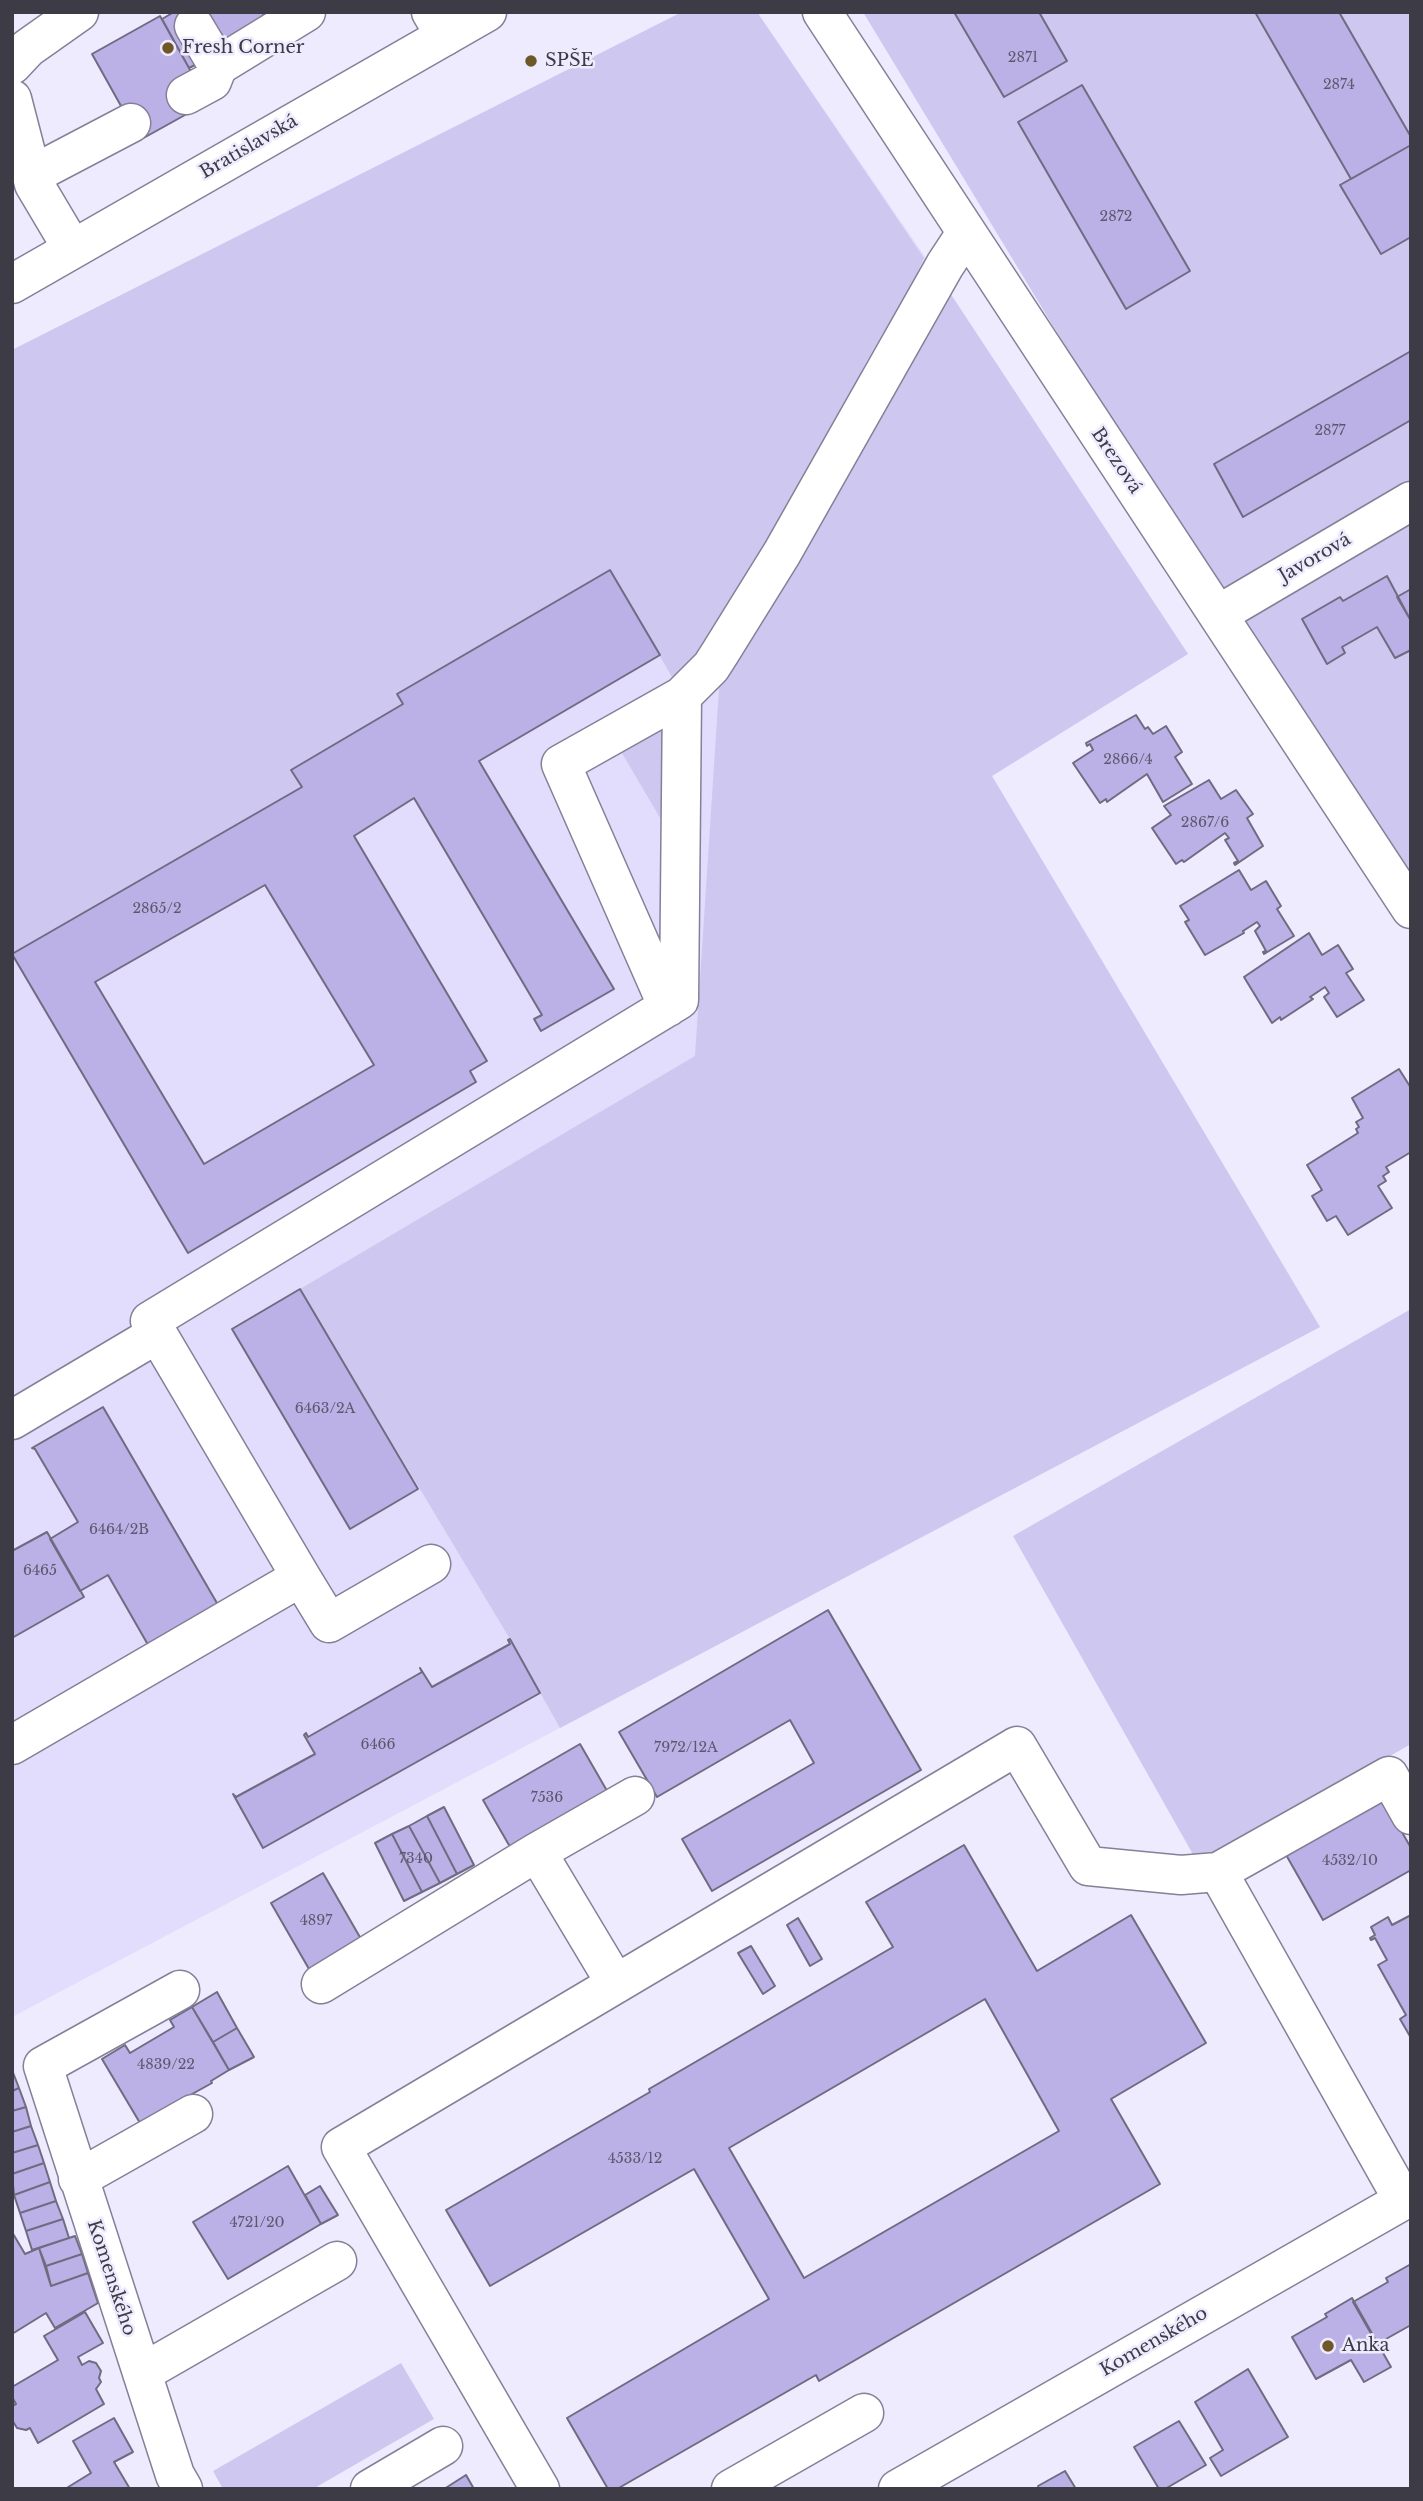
<!DOCTYPE html>
<html>
<head>
<meta charset="utf-8">
<style>
  body { margin:0 }
  #map { position:relative; width:1423px; height:2501px; overflow:hidden; background:#eeebff; font-family:"Libre Baskerville",serif }
  canvas { display:block }
  .frame { position:absolute; inset:0; border:14px solid #3d3b45; pointer-events:none }
</style>
</head>
<body>
<div id="map">
<canvas width="1423" height="2501"></canvas>
<div class="frame"></div>
</div>
<script>
const g = document.querySelector('canvas').getContext('2d');
g.lineJoin = 'round';
function fillPath(path, color) {
  g.fillStyle = color;
  g.fill(path, 'evenodd');
}
function shape(rows) {
  const path = new Path2D();
  for (const r of rows) {
    path.moveTo(r[0], r[1]);
    for (let i = 2; i < r.length; i += 2) path.lineTo(r[i], r[i + 1]);
  }
  return path;
}
function stroke(path, color, width, dash) {
  g.strokeStyle = color;
  g.lineWidth = width;
  g.lineCap = dash ? 'butt' : 'round';
  g.setLineDash(dash || []);
  g.stroke(path);
}
function write(font, color, halo, rows, align = 'center') {
  g.font = font + ' "Libre Baskerville",serif';
  g.lineWidth = 5;
  g.setLineDash([]);
  g.textBaseline = 'middle';
  g.strokeStyle = halo;
  g.fillStyle = color;
  for (const [text, x, y, turn = 0] of rows) {
    g.save();
    g.translate(x, y);
    g.rotate((+turn || 0) * Math.PI / 180);
    g.textAlign = isNaN(turn) ? turn : align;
    if (halo) g.strokeText(text, 0, 0);
    g.fillText(text, 0, 0);
    g.restore();
  }
}
fillPath(shape([
  [682,12,757,12,950,293,1188,654,992,776,1320,1327,12,2017,12,350]
]), '#e2dcfd');
fillPath(shape([
  [682,12,757,12,924,258,914,280,866,362,841,413,709,656,672,677,610,570,398,694,403,704,291,769,302,787,12,954,12,350],
  [863,12,1411,12,1411,884,1231,620],
  [950,293,1188,654,992,776,1320,1327,560,1728,510,1639,300,1289,695,1056,720,674],
  [682,696,680,852,612,736],
  [1411,1309,1411,1744,1199,1865,1013,1536],
  [401,2363,434,2419,313,2489,223,2489,213,2471]
]), '#cec7ef');
const building = shape([
  [174,12,191,12,214,55,189,68,162,19,174,12],
  [191,12,262,12,275,36,221,66,191,12],
  [954,12,1039,12,1067,61,1004,97,954,12],
  [1255,12,1339,12,1411,137,1411,145,1351,179,1255,12],
  [160,16,194,77,194,110,140,140,92,54,160,16],
  [1082,85,1190,271,1126,309,1018,122,1082,85],
  [1411,145,1411,237,1381,254,1340,185,1411,145],
  [1411,351,1411,420,1243,517,1214,464,1411,351],
  [610,570,660,655,479,761,614,989,541,1031,534,1019,542,1015,414,798,354,836,487,1061,470,1071,476,1082,188,1253,12,954,302,787,291,770,403,704,397,694,610,570],
  [265,885,374,1065,204,1164,95,982,265,885],
  [1387,576,1411,621,1411,650,1395,658,1377,627,1342,647,1345,653,1327,664,1302,619,1340,597,1343,601,1387,576],
  [1411,589,1411,621,1397,597,1411,589],
  [1136,715,1145,729,1148,727,1153,734,1166,726,1182,752,1175,757,1192,784,1163,802,1147,774,1107,802,1106,799,1100,803,1073,763,1093,750,1090,744,1087,746,1086,743,1136,715],
  [1209,780,1221,799,1236,790,1253,814,1247,818,1263,846,1235,865,1234,863,1238,861,1225,840,1229,838,1225,833,1184,862,1182,860,1176,864,1152,828,1171,815,1164,806,1209,780],
  [1239,870,1251,890,1266,881,1281,906,1277,909,1294,936,1264,954,1263,952,1266,951,1255,931,1260,926,1257,922,1243,931,1244,933,1205,955,1185,922,1189,920,1180,906,1239,870],
  [1309,933,1322,955,1338,945,1353,969,1346,973,1364,1000,1337,1017,1324,997,1329,993,1325,987,1310,997,1313,999,1281,1020,1280,1017,1272,1023,1244,977,1309,933],
  [1399,1069,1411,1088,1411,1152,1386,1167,1389,1172,1383,1176,1386,1181,1378,1186,1392,1208,1348,1235,1336,1216,1327,1221,1312,1196,1322,1190,1307,1165,1358,1133,1356,1129,1359,1127,1356,1122,1363,1118,1352,1098,1399,1069],
  [300,1289,418,1489,350,1529,232,1329,300,1289],
  [103,1407,221,1610,151,1650,108,1575,80,1591,50,1539,78,1522,35,1449,32,1448,103,1407],
  [47,1532,84,1597,12,1638,12,1551,47,1532],
  [828,1610,921,1770,712,1891,682,1839,814,1763,790,1720,657,1797,619,1732,828,1610],
  [510,1639,540,1693,263,1848,233,1794,236,1797,315,1754,304,1735,306,1733,308,1737,422,1672,420,1668,432,1687,510,1644,508,1640,510,1639],
  [580,1744,610,1796,513,1852,483,1800,580,1744],
  [1382,1797,1411,1848,1411,1870,1323,1920,1285,1853,1382,1797],
  [444,1807,474,1865,457,1874,427,1816,444,1807],
  [427,1816,457,1874,440,1883,409,1826,427,1816],
  [409,1826,440,1883,422,1892,392,1834,409,1826],
  [392,1834,422,1892,404,1901,375,1843,392,1834],
  [964,1845,1037,1971,1131,1915,1206,2043,1111,2099,1160,2184,819,2381,816,2375,617,2489,608,2489,567,2418,769,2299,694,2169,490,2286,446,2210,650,2092,649,2089,893,1947,866,1902,964,1845],
  [985,1999,1059,2131,804,2278,729,2148,985,1999],
  [323,1873,361,1939,309,1969,271,1903,323,1873],
  [1411,1915,1411,2038,1400,2019,1406,2015,1378,1965,1387,1960,1375,1938,1371,1940,1370,1938,1375,1935,1371,1927,1388,1917,1392,1925,1411,1915],
  [798,1918,822,1959,810,1966,787,1925,798,1918],
  [751,1946,775,1986,763,1994,738,1953,751,1946],
  [217,1992,237,2028,213,2042,192,2007,217,1992],
  [192,2007,229,2070,211,2081,212,2083,140,2123,102,2059,125,2045,130,2053,174,2027,170,2020,192,2007],
  [237,2028,254,2057,229,2070,213,2042,237,2028],
  [12,2070,19,2088,12,2091,12,2070],
  [19,2088,26,2107,12,2111,12,2091,19,2088],
  [26,2107,31,2126,12,2132,12,2111,26,2107],
  [31,2126,38,2145,12,2153,12,2132,31,2126],
  [38,2145,44,2163,12,2174,12,2153,38,2145],
  [44,2163,50,2182,14,2195,12,2174,44,2163],
  [288,2166,321,2224,228,2279,193,2222,288,2166],
  [50,2182,56,2201,20,2213,14,2195,50,2182],
  [320,2186,338,2215,321,2224,305,2195,320,2186],
  [56,2201,63,2219,26,2231,20,2213,56,2201],
  [63,2219,69,2238,32,2250,26,2231,63,2219],
  [12,2232,25,2254,39,2248,51,2286,88,2273,98,2303,55,2328,46,2313,12,2334,12,2232],
  [75,2236,82,2254,46,2266,39,2248,75,2236],
  [82,2254,88,2273,51,2286,46,2266,82,2254],
  [1411,2264,1411,2325,1377,2344,1353,2302,1388,2282,1386,2278,1411,2264],
  [1352,2298,1391,2367,1364,2382,1351,2360,1316,2379,1292,2337,1327,2317,1325,2314,1352,2298],
  [85,2312,103,2343,78,2357,82,2365,89,2361,96,2363,101,2371,99,2378,101,2382,96,2389,104,2404,38,2443,30,2428,26,2430,17,2428,12,2420,12,2406,16,2404,12,2397,12,2387,58,2360,44,2336,85,2312],
  [1248,2369,1288,2437,1221,2476,1210,2458,1223,2450,1195,2402,1248,2369],
  [114,2418,133,2452,114,2462,130,2489,65,2489,91,2473,73,2441,114,2418],
  [1179,2421,1206,2465,1165,2489,1159,2489,1134,2447,1179,2421],
  [1065,2471,1076,2489,1039,2489,1038,2486,1065,2471],
  [466,2475,474,2489,444,2489,466,2475]
]);
fillPath(building, '#bbb1e6');
stroke(building, '#6f6b81', 2);
const minor = shape([
  [431,12,445,36],
  [822,12,1411,909],
  [194,26,218,66,306,12],
  [12,65,28,48,79,12],
  [186,95,212,81,218,66],
  [12,99,34,184,72,248],
  [32,175,131,123],
  [1219,614,1411,501],
  [668,1007,561,764,682,696],
  [12,1420,157,1334],
  [301,1577,150,1321,679,1000,682,696,711,667,720,653,782,553,945,265,966,233],
  [12,1745,301,1577,329,1623,431,1564],
  [321,1984,537,1852],
  [616,1984,537,1852,635,1796],
  [180,1990,43,2066,175,2475,183,2489],
  [78,2179,193,2114],
  [1403,2200,1218,1872,1389,1776,1411,1815],
  [142,2373,337,2261],
  [370,2489,443,2446],
  [540,2489,341,2147,1017,1746,1088,1866,1181,1875,1218,1872],
  [731,2489,864,2413],
  [898,2489,1411,2196]
]);
const major = shape([
  [12,284,487,12]
]);
stroke(minor, '#848097', 41);
stroke(major, '#848097', 41);
stroke(minor, '#fff', 38);
stroke(major, '#fff', 38);
for (const [x, y, r, color] of [
  [168,48,7,"#6f5828"],
  [531,61,7,"#6f5828"],
  [1328,2346,7,"#6f5828"]
]) {
  const dot = new Path2D();
  dot.arc(x, y, r, 0, 2 * Math.PI);
  g.fillStyle = color;
  g.fill(dot);
  stroke(dot, '#eeebff', 2.5);
}
write('14px', '#5c586d', null, [
  ["2871",1023,58],
  ["2874",1339,85],
  ["2872",1116,217],
  ["2877",1330,431],
  ["2866/4",1128,760],
  ["2867/6",1205,823],
  ["2865/2",157,909],
  ["6463/2A",325,1409],
  ["6464/2B",119,1530],
  ["6465",40,1571],
  ["6466",378,1745],
  ["7972/12A",686,1748],
  ["7536",547,1798],
  ["7340",416,1859],
  ["4532/10",1350,1861],
  ["4897",316,1921],
  ["4839/22",166,2065],
  ["4533/12",635,2159],
  ["4721/20",257,2223]
]);
write('18px', '#3d3b45', '#eeebff', [
  ["Fresh Corner",182,48],
  ["SPŠE",545,61],
  ["Anka",1342,2346]
], 'left');
write('18px', '#3d3b45', '#eeebff', [
  ["Bratislavská",249,147,-30],
  ["Brezová",1116,461,56],
  ["Javorová",1315,558,-30],
  ["Komenského",111,2278,72],
  ["Komenského",1154,2342,-30]
]);
</script>
</body>
</html>
